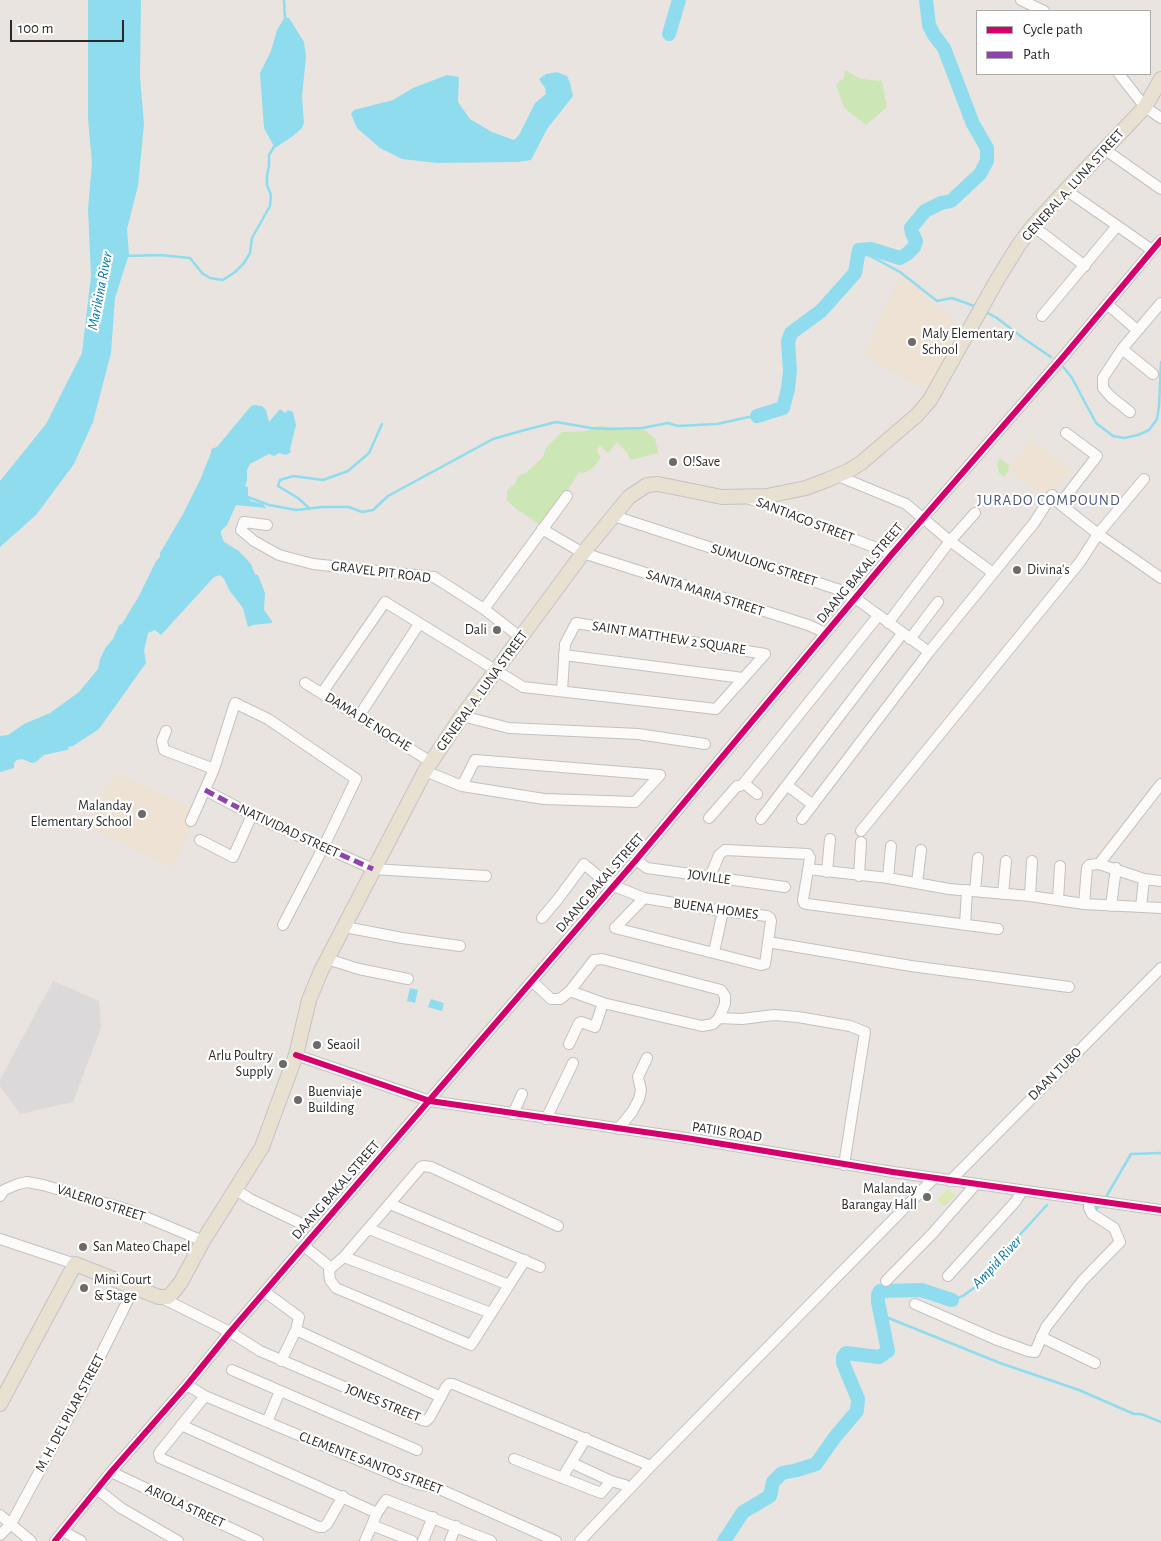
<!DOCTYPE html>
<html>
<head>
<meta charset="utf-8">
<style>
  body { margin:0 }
  #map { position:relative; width:1161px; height:1541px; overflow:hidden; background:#e9e4df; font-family:"Alegreya Sans",sans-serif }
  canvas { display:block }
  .legend { position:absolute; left:976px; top:10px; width:175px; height:65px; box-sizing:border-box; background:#fff; border:1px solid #aaa; margin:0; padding:6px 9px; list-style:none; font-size:15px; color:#2a2a2a }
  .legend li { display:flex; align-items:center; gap:10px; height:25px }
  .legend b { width:25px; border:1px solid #aaa }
  .scale { position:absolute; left:10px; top:20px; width:114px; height:22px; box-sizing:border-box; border:2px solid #2a2a2a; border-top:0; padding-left:6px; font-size:15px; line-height:18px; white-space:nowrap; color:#2a2a2a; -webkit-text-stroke:4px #fff; paint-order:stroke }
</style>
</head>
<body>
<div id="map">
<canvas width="1161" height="1541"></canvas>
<ul class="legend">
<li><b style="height:6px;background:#d6006c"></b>Cycle path</li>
<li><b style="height:6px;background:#8e44ad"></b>Path</li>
</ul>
<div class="scale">100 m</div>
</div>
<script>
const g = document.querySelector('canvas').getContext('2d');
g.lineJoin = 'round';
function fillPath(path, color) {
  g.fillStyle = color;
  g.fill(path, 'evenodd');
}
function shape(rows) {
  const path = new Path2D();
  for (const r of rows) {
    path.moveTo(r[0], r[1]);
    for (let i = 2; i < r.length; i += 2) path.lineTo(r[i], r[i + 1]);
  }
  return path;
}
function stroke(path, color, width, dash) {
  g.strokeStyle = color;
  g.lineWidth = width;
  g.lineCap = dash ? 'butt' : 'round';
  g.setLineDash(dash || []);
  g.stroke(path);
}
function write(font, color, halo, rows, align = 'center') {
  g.font = font + ' "Alegreya Sans",sans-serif';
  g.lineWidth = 4.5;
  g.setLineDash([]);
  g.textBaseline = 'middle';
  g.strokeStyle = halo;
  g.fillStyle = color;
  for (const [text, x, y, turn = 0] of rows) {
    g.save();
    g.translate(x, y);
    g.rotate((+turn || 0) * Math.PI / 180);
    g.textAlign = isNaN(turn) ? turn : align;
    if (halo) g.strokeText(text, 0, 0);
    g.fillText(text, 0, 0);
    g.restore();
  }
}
fillPath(shape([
  [53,981,99,1001,101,1028,73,1102,20,1114,0,1086,0,1080]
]), '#dcd9db');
fillPath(shape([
  [902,274,963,329,929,391,863,355],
  [1032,440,1071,470,1047,499,1008,469],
  [114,773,193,808,192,824,173,868,88,828]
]), '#ede2d3');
fillPath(shape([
  [845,70,861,79,882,81,887,107,866,125,844,108,836,84,844,78],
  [599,426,645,430,655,439,658,453,631,460,627,453,617,442,608,453,599,445,597,453,601,457,594,467,584,473,579,472,563,498,542,526,515,508,507,500,507,490,515,484,518,476,526,473,543,457,546,448,562,432,586,431],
  [1000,458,1009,465,1008,471,1004,477,999,473,997,464]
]), '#cde6b6');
fillPath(shape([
  [948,1189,955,1196,944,1206,937,1200]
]), '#d9eab4');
fillPath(shape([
  [88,0,141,0,140,76,144,124,138,186,127,229,129,254,115,298,111,353,93,422,74,464,36,515,0,547,0,481,46,424,82,353,91,276,88,209,92,163,88,119],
  [285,17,289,18,304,42,306,57,302,96,304,123,302,128,293,136,275,148,264,128,260,73,271,51,277,30],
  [557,72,567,76,570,83,573,96,547,129,531,160,518,162,437,163,402,159,380,148,357,128,351,114,354,110,393,100,413,88,447,75,459,77,458,102,470,119,492,132,514,140,519,135,535,103,546,94,545,88,539,79,546,74],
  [254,405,262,406,266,410,269,422,280,409,285,413,288,410,293,412,296,425,290,449,291,452,286,455,279,453,274,456,269,454,250,464,247,470,247,480,245,486,248,487,248,498,251,501,263,504,266,508,236,505,227,525,221,531,221,534,224,542,239,551,251,564,255,574,258,575,265,593,264,610,272,621,272,623,253,625,248,627,243,608,229,590,224,579,220,575,214,577,161,635,155,630,148,633,144,651,146,663,99,729,73,746,68,747,69,749,67,750,44,755,36,762,32,763,22,759,17,760,14,763,14,768,0,772,0,736,8,735,24,724,50,713,79,692,98,669,100,659,106,647,113,639,119,625,122,624,139,596,156,561,160,557,160,553,183,514,200,480,211,453,211,449,217,447,251,406],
  [410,988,418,990,415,1003,407,1001],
  [431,999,444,1003,442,1011,428,1007]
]), '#8fdcef');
stroke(shape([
  [284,0,285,18],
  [859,250,900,272,937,301,952,298,977,307],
  [125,256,160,255,190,258,202,273,210,278,223,280,235,272,244,263,250,253,252,238,270,206,271,195,267,185,267,175,269,166,269,155,275,145],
  [984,311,997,318,1023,338,1051,357],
  [1061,364,1072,378,1096,423,1113,436,1124,438,1138,435,1149,430,1157,419,1159,406,1161,362],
  [245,496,269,505,296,510,322,507,349,507,362,512,373,510,388,496,493,439,521,431,556,422,591,428,610,429,642,428,668,423,678,426,717,424,749,417],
  [310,509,298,498,278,486,280,480,293,476,323,480,348,471,369,453,382,424],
  [1110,1198,1106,1197,1131,1154,1161,1153],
  [1096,1209,1101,1205],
  [952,1300,963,1296,982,1282,1015,1240,1047,1205],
  [881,1315,1000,1363,1079,1390,1134,1414,1141,1414,1161,1422]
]), '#8fdcef', 2.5);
stroke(shape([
  [669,34,679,0],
  [757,416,783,408,788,389,790,371,788,342,791,333,821,311,855,273,859,250,871,249,900,258,907,254,914,247,916,241,912,233,911,228,925,211,941,203,951,201,980,174,987,161,987,148,973,124,944,48,934,35,929,25,926,0],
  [724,1541,743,1512,770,1496,773,1482,782,1473,797,1470,816,1464,835,1437,857,1411,858,1399,843,1363,843,1357,846,1353,879,1357,888,1351,878,1302,878,1295,880,1291,921,1290,952,1300]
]), '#8fdcef', 14);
const minor = shape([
  [1021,0,1044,11],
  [1119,74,1145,107,1161,118],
  [1104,149,1161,189],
  [1066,190,1152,250],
  [1033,226,1085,266],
  [1107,304,1137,330],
  [1042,316,1117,226],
  [1122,349,1153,374],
  [1130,412,1111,397,1103,388,1103,378,1122,349,1161,303],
  [838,476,906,504,950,541,993,573],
  [748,498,892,554],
  [1060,504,1097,456,1066,433],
  [614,516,840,590,855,598,929,652],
  [267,525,244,522,241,530,254,541,279,555,313,564,434,577,484,609,520,637],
  [542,529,583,553,808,625,826,633],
  [484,609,567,496],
  [888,623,950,541,975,513],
  [910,639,938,602],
  [564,655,743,678],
  [305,683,431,762],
  [562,691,565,644,576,623,765,654],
  [322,693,385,602,523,687,716,709,765,654],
  [359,716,419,624],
  [462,716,509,728,638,734,705,744],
  [166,731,162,741,164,750,214,769],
  [425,771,462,786,544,799,635,802,660,775],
  [744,783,757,794],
  [462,786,475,760,660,775],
  [788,786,813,805],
  [205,790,252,815,373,869,486,876],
  [709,818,737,786,740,786,744,783,878,616],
  [761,819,902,634],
  [802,819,929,652,1034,523,1052,495,1060,504,1098,534,1161,578],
  [191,821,214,769,235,703,268,719,356,779,323,848,283,925],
  [861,831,1080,562,1098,534,1144,479],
  [200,840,233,857,252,815],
  [636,860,647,868,785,887],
  [1099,864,1161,784],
  [808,869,888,878,949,889,1030,896,1084,904,1161,908],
  [827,872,830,839],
  [859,876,861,842],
  [710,877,719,855,725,850,808,854,810,858,803,900,804,903,807,904,998,929],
  [888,878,891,846],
  [917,883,921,850],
  [975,891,978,858],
  [1003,894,1006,861],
  [1030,896,1032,861],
  [1058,900,1060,866],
  [1084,904,1087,868,1089,865,1099,864,1144,879,1161,881],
  [1111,906,1116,868],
  [1141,907,1144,879],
  [542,918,558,899,584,864,604,881,614,886,644,898,723,911,767,916,770,918,771,921,765,964,761,965,615,928,644,898],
  [965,925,967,890],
  [345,927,402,938,460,946],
  [768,942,911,966,1069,987],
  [714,952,723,911],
  [327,959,359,969,408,979],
  [532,981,551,999,560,999,570,991,594,960,602,959,721,990,725,996,725,1004,719,1018,713,1024,702,1026,603,1003,570,991],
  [719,1018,742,1019,774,1015,798,1017,850,1026,865,1032,844,1165],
  [569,1044,579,1023,581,1022,595,1027,603,1003],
  [296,1055,430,1101,686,1138,893,1172,1161,1210],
  [513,1114,522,1094],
  [546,1119,573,1063],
  [618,1129,632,1112,639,1099,641,1090,638,1077,647,1058],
  [950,1181,1161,968],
  [236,1190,250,1199,300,1223],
  [0,1196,4,1190,18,1184,27,1182,43,1185,129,1210,203,1241],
  [390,1204,540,1267],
  [369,1229,509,1285],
  [0,1239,75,1264],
  [304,1246,331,1268,329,1271,330,1280,336,1288,471,1345,525,1260],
  [344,1257,491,1313],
  [331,1268,344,1257,421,1167,423,1166,431,1167,558,1226],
  [948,1276,1016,1201,1022,1191],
  [886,1281,932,1234,976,1184],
  [265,1292,299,1317,296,1330,281,1361],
  [160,1297,230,1332,260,1351,422,1420,426,1421,430,1417,446,1387,449,1384,453,1384,651,1466],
  [915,1304,995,1339,1028,1351,1035,1352,1046,1327,1053,1318,1083,1280,1120,1242,1114,1228,1092,1214,1089,1208,1089,1200],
  [296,1330,441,1397],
  [1041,1337,1095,1363],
  [232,1370,417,1450],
  [187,1385,205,1396,401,1478,418,1484,437,1488,556,1541],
  [205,1396,163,1448,159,1453,160,1458,319,1527,323,1527,327,1524,343,1496],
  [267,1422,280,1391],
  [181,1425,377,1513],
  [514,1459,601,1493,611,1481],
  [572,1463,611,1481,625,1485],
  [111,1472,258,1541],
  [562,1478,586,1438],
  [98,1490,121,1508,178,1541],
  [0,1515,31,1541],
  [372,1525,412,1541],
  [63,1531,81,1541],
  [0,1535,11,1524,81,1395,134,1288],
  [55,1541,111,1472,187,1385,230,1332,636,860,892,554,1064,356,1161,240],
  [365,1541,377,1513,386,1500,491,1541],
  [423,1541,433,1517],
  [450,1541,456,1526],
  [580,1541,651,1466,934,1178]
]);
const major = shape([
  [0,1404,75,1264,159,1297,168,1297,174,1291,181,1282,203,1241,262,1147,296,1055,309,1000,321,971,425,771,462,716,532,622,583,553,629,497,647,485,658,484,722,497,767,496,806,488,827,480,848,471,861,463,917,415,930,400,997,280,1018,246,1033,226,1066,190,1145,107,1161,79]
]);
stroke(minor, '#c2c1c1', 12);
stroke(major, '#c4c3c1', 16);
stroke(minor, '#fcfbfa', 10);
stroke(major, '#e8e1d2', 14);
stroke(shape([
  [205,790,252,815,373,869]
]), '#8e44ad', 5, [10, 5]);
stroke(shape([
  [296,1055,430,1101,686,1138,893,1172,1161,1210],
  [55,1541,111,1472,187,1385,230,1332,636,860,892,554,1064,356,1161,240]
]), '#d6006c', 6);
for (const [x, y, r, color] of [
  [912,342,5,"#6d6b69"],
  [673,462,5,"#6d6b69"],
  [1017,570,5,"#6d6b69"],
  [497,630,5,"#6d6b69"],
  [142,814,5,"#6d6b69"],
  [317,1045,5,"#6d6b69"],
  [283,1064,5,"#6d6b69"],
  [298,1100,5,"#6d6b69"],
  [927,1197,5,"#6d6b69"],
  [83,1247,5,"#6d6b69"],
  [84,1288,5,"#6d6b69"]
]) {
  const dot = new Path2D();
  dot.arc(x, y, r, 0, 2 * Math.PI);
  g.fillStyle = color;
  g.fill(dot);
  stroke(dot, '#fff', 2);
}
write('14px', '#2a2a2a', '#fff', [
  ["GENERAL A. LUNA STREET",1073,185,-48],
  ["SANTIAGO STREET",805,520,21],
  ["SUMULONG STREET",764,565,18],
  ["GRAVEL PIT ROAD",381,572,7],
  ["DAANG BAKAL STREET",860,573,-50],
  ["SANTA MARIA STREET",705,593,18],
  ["SAINT MATTHEW 2 SQUARE",669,638,9],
  ["GENERAL A. LUNA STREET",482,691,-54],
  ["DAMA DE NOCHE",368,722,32],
  ["NATIVIDAD STREET",289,831,25],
  ["JOVILLE",709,877,8],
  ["DAANG BAKAL STREET",600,883,-49],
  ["BUENA HOMES",716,909,8],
  ["DAAN TUBO",1055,1074,-45],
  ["PATIIS ROAD",727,1132,9],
  ["DAANG BAKAL STREET",336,1190,-49],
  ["VALERIO STREET",101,1203,18],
  ["JONES STREET",383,1403,22],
  ["M. H. DEL PILAR STREET",70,1413,-62],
  ["CLEMENTE SANTOS STREET",371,1463,21],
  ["ARIOLA STREET",185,1506,25]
]);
write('14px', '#2a2a2a', '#fff', [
  ["Maly Elementary",922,334],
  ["School",922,350],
  ["O!Save",683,462],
  ["Divina's",1027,570],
  ["Dali",487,630,"right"],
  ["Malanday",132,806,"right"],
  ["Elementary School",132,822,"right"],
  ["Seaoil",327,1045],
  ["Arlu Poultry",273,1056,"right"],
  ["Supply",273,1072,"right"],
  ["Buenviaje",308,1092],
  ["Building",308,1108],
  ["Malanday",917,1189,"right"],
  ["Barangay Hall",917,1205,"right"],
  ["San Mateo Chapel",93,1247],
  ["Mini Court",94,1280],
  ["& Stage",94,1296]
], 'left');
write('italic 15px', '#0577a4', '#fff', [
  ["Marikina River",100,291,-79],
  ["Ampid River",997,1262,-47]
]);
g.letterSpacing = '1px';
write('15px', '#48557e', '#fff', [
  ["JURADO COMPOUND",1049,500]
]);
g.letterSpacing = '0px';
</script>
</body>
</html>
